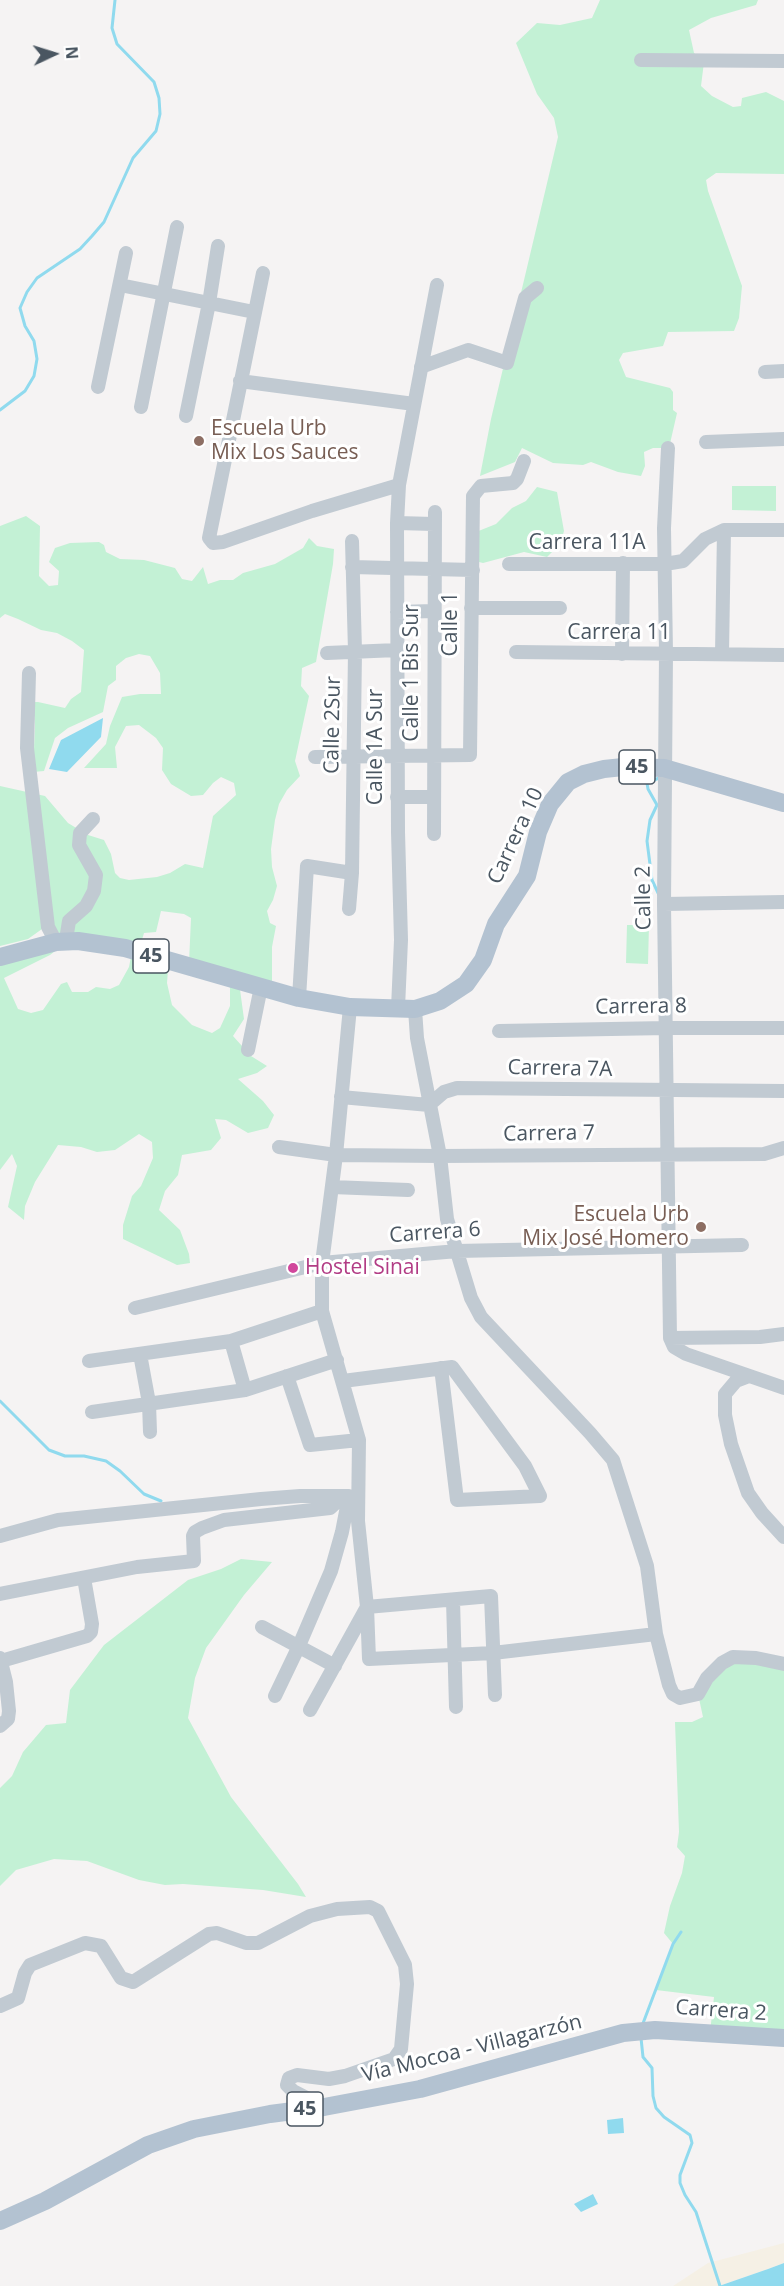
<!DOCTYPE html>
<html>
<head>
<meta charset="utf-8">
<style>
  body { margin:0 }
  #map { position:relative; width:784px; height:2286px; overflow:hidden; background:#f5f3f3; font-family:"Open Sans",sans-serif }
  canvas { display:block }
  .north { position:absolute; left:24px; top:24px; width:60px; height:60px; -webkit-text-stroke:4px #fff; paint-order:stroke; rotate:86deg; font-size:16px; font-weight:700; line-height:24px; text-align:center; color:#4a5661 }
  .north::after { content:''; display:block; margin:auto; width:21px; height:27px; background:#4a5661; clip-path:polygon(50% 0,100% 100%,50% 72%,0 100%) }
</style>
</head>
<body>
<div id="map">
<canvas width="784" height="2286"></canvas>
<div class="north">N</div>
</div>
<script>
const g = document.querySelector('canvas').getContext('2d');
g.lineJoin = 'round';
function fillPath(path, color) {
  g.fillStyle = color;
  g.fill(path, 'evenodd');
}
function shape(rows) {
  const path = new Path2D();
  for (const r of rows) {
    path.moveTo(r[0], r[1]);
    for (let i = 2; i < r.length; i += 2) path.lineTo(r[i], r[i + 1]);
  }
  return path;
}
function stroke(path, color, width, dash) {
  g.strokeStyle = color;
  g.lineWidth = width;
  g.lineCap = dash ? 'butt' : 'round';
  g.setLineDash(dash || []);
  g.stroke(path);
}
function write(font, color, halo, rows, align = 'center') {
  g.font = font + ' "Open Sans",sans-serif';
  g.lineWidth = 6;
  g.setLineDash([]);
  g.textBaseline = 'middle';
  g.strokeStyle = halo;
  g.fillStyle = color;
  for (const [text, x, y, turn = 0] of rows) {
    g.save();
    g.translate(x, y);
    g.rotate((+turn || 0) * Math.PI / 180);
    g.textAlign = isNaN(turn) ? turn : align;
    if (halo) g.strokeText(text, 0, 0);
    g.fillText(text, 0, 0);
    g.restore();
  }
}
fillPath(shape([
  [600,0,758,0,756,5,711,18,689,30,694,53,704,62,701,86,712,96,733,107,741,106,742,98,766,92,784,101,784,174,716,173,706,180,708,191,742,286,739,318,734,331,668,332,663,346,623,353,619,360,626,377,670,388,673,392,673,410,677,413,669,448,653,448,644,452,645,466,641,476,618,472,591,462,583,465,553,463,522,448,515,462,480,476,491,419,558,137,554,118,537,94,516,43,537,23,560,25,592,18],
  [732,486,776,486,776,511,732,510],
  [537,487,557,492,564,531,560,544,547,557,524,552,483,563,475,561,476,532,496,524,512,508,526,501],
  [26,516,40,526,39,576,49,586,58,585,59,571,49,562,55,548,70,543,99,542,104,545,106,552,120,559,144,560,175,568,182,579,192,581,203,567,208,584,220,580,233,580,243,573,275,564,303,548,309,538,317,546,334,549,333,564,316,662,302,668,301,686,309,696,295,761,300,776,287,790,279,804,275,820,271,849,272,867,277,886,273,900,267,911,270,923,276,926,272,947,272,985,238,975,244,1019,233,1036,251,1056,267,1066,257,1073,238,1079,263,1101,274,1115,268,1128,248,1133,226,1120,215,1119,221,1138,211,1150,182,1155,178,1175,165,1191,159,1210,180,1230,189,1254,190,1263,177,1265,123,1239,123,1225,132,1196,141,1186,153,1158,152,1142,139,1134,115,1150,97,1152,81,1147,58,1145,35,1182,25,1206,24,1220,8,1207,17,1166,12,1154,0,1170,0,966,26,955,59,948,50,955,4,978,18,1009,31,1013,43,1010,61,984,67,982,72,992,88,992,96,987,110,989,119,985,129,967,133,946,60,934,52,925,42,929,28,939,0,946,0,786,45,796,68,823,88,835,104,840,111,854,115,873,120,878,129,880,157,877,170,873,185,864,203,868,213,816,236,795,234,783,221,777,213,783,203,795,191,796,171,784,162,770,163,748,156,738,139,725,126,726,115,747,117,768,84,768,106,744,110,726,122,697,140,694,161,694,160,673,150,656,139,654,126,658,116,666,116,680,108,686,103,712,68,728,55,738,44,771,33,772,35,725,33,702,38,702,65,708,71,699,81,692,84,650,72,641,57,633,41,630,18,619,5,614,0,618,0,526],
  [161,911,184,914,191,918,189,963,225,973,230,988,230,1006,220,1028,212,1033,192,1025,172,1005,167,983,168,970,156,964,140,946,144,933,156,932],
  [627,925,649,925,648,964,626,963],
  [241,1559,272,1562,244,1595,206,1648,195,1678,188,1718,231,1797,298,1884,306,1897,263,1890,183,1884,165,1885,139,1880,87,1861,54,1859,16,1870,0,1886,0,1788,12,1776,23,1752,46,1725,66,1723,70,1690,104,1645,188,1580,221,1569],
  [722,1663,784,1664,784,2038,710,2032,714,1997,656,1990,673,1944,664,1933,670,1906,682,1873,685,1856,677,1847,679,1832,675,1722,692,1722,703,1717,698,1694]
]), '#c3f1d5');
fillPath(shape([
  [784,2243,784,2263,768,2269,719,2286,673,2286,708,2263]
]), '#f5f0e5');
fillPath(shape([
  [103,718,101,737,67,772,49,769,61,740],
  [623,2118,624,2133,608,2134,607,2120],
  [593,2194,598,2204,581,2212,574,2204],
  [784,2263,784,2286,719,2286,768,2269]
]), '#90daee');
stroke(shape([
  [0,410,25,391,34,376,37,359,34,341,25,326,20,308,27,292,37,278,80,249,92,236,104,222,133,158,156,131,160,114,159,98,154,82,117,44,112,28,115,0],
  [659,895,652,880,647,841,650,820,657,805,648,789,647,783,659,778],
  [0,1401,49,1450,65,1456,84,1456,106,1461,120,1471,144,1494,161,1501],
  [642,2026,673,1944,681,1932],
  [641,2038,643,2057,652,2068,653,2096,656,2108,664,2117,690,2135,692,2143,680,2175,680,2183,685,2195,696,2212,720,2286]
]), '#90daee', 3);
stroke(shape([
  [641,60,784,61],
  [263,273,209,538,213,543,223,542,312,511,399,485],
  [120,285,254,312],
  [421,367,468,350,507,363,525,298,537,288],
  [765,372,784,371],
  [240,381,414,404],
  [98,387,126,253],
  [141,407,177,227],
  [186,416,209,303,218,246],
  [706,442,784,439],
  [668,448,664,528,666,653,664,904,670,1338,674,1347,686,1354,784,1388],
  [397,523,434,524],
  [509,564,665,564,683,561,705,539,724,530,784,530],
  [352,567,473,570],
  [471,608,560,608],
  [397,612,434,611],
  [516,652,784,655],
  [327,653,397,650],
  [622,654,623,563],
  [722,654,724,530],
  [29,673,27,748,48,927,56,942],
  [315,757,470,755,473,496,481,486,513,483,517,479,524,461],
  [397,797,433,797],
  [434,834,435,512],
  [664,904,784,902],
  [349,909,352,873,355,651,352,541],
  [66,940,69,921,86,906,94,891,96,875,79,845,80,833,93,819],
  [299,998,307,866,352,873],
  [350,1007,336,1155,322,1263,322,1311,359,1440,358,1521,367,1607,369,1659,493,1653,656,1634],
  [398,1008,401,940,398,832,397,523,399,485,437,285],
  [415,1009,417,1038,440,1156,447,1219,471,1298,481,1317,590,1433,613,1460,647,1566,656,1634,669,1685,673,1694,680,1698,698,1694,707,1678,722,1663,733,1657,756,1658,784,1664],
  [499,1031,667,1028,784,1028],
  [248,1050,261,987],
  [341,1097,429,1105,444,1092,457,1088,784,1091],
  [279,1147,336,1155,440,1156,764,1154,784,1148],
  [332,1187,408,1190],
  [135,1308,322,1263,457,1251,742,1245],
  [670,1338,760,1337,784,1334],
  [231,1341,245,1390],
  [140,1354,149,1403,150,1432],
  [89,1361,231,1341,322,1311],
  [287,1376,310,1445,359,1440],
  [749,1376,736,1381,725,1394,725,1415,731,1444,748,1493,762,1513,784,1537],
  [343,1381,452,1367,525,1466,540,1496,457,1500,441,1368],
  [92,1412,245,1390,337,1360],
  [0,1536,58,1520,261,1499,300,1496,348,1496],
  [0,1594,137,1567,194,1561,193,1536,195,1532,202,1528,224,1520,330,1508,343,1496],
  [453,1600,456,1707],
  [262,1627,335,1666],
  [0,1658,6,1682,9,1711,8,1719,0,1726],
  [1,1661,87,1636,91,1632,92,1624,84,1578],
  [275,1696,298,1648,331,1571,342,1532,349,1496],
  [310,1710,367,1607,491,1596,495,1695],
  [0,2006,18,1998,25,1973,30,1965,85,1943,101,1946,121,1978,133,1982,209,1934,217,1933,246,1943,258,1943,310,1916,337,1909,370,1907,378,1911,405,1965,407,1984,401,2049,394,2059,345,2076,329,2079,297,2075,289,2078,287,2085,293,2091,324,2107]
]), '#c1cad2', 14);
stroke(shape([
  [0,957,56,942,78,941,125,948,299,998,350,1007,415,1009,440,1001,466,984,483,960,496,924,527,876,538,832,550,804,568,782,584,774,604,769,623,767,664,768,784,803],
  [0,2221,45,2201,148,2145,194,2129,270,2114,324,2107,420,2089,623,2033,655,2030,784,2038]
]), '#b3c2d1', 18);
for (const [x, y, r, color] of [
  [199,441,6,"#8d6e63"],
  [701,1227,6,"#8d6e63"],
  [293,1268,6,"#d1479c"]
]) {
  const dot = new Path2D();
  dot.arc(x, y, r, 0, 2 * Math.PI);
  g.fillStyle = color;
  g.fill(dot);
  stroke(dot, '#fff', 2);
}
for (const [x, y, w] of [
  [637,767,36],
  [151,956,36],
  [305,2109,36]
]) {
  const box = new Path2D();
  box.roundRect(x - w / 2, y - 17, w, 34, 4.5);
  g.fillStyle = '#fff';
  g.fill(box);
  stroke(box, '#4a5661', 1.5);
}
write('bold 20px', '#4a5661', null, [
  ["45",637,767],
  ["45",151,956],
  ["45",305,2109]
]);
write('21px', '#785e54', '#fff', [
  ["Escuela Urb",211,429],
  ["Mix Los Sauces",211,453],
  ["Escuela Urb",689,1215,"right"],
  ["Mix José Homero",689,1239,"right"]
], 'left');
write('21px', '#4a5661', '#fff', [
  ["Carrera 11A",587,543],
  ["Calle 1",451,624,-90],
  ["Carrera 11",619,633],
  ["Calle 1 Bis Sur",412,673,-90],
  ["Calle 2Sur",333,725,-89],
  ["Calle 1A Sur",376,747,-90],
  ["Carrera 10",516,836,-65],
  ["Calle 2",644,898,-91],
  ["Carrera 8",641,1007,-1],
  ["Carrera 7A",560,1069,1],
  ["Carrera 7",549,1134,-1],
  ["Carrera 6",435,1233,-4],
  ["Carrera 2",721,2011,4],
  ["Vía Mocoa - Villagarzón",472,2049,-14]
]);
write('21px', '#b23c85', '#fff', [
  ["Hostel Sinai",305,1268]
], 'left');
</script>
</body>
</html>
